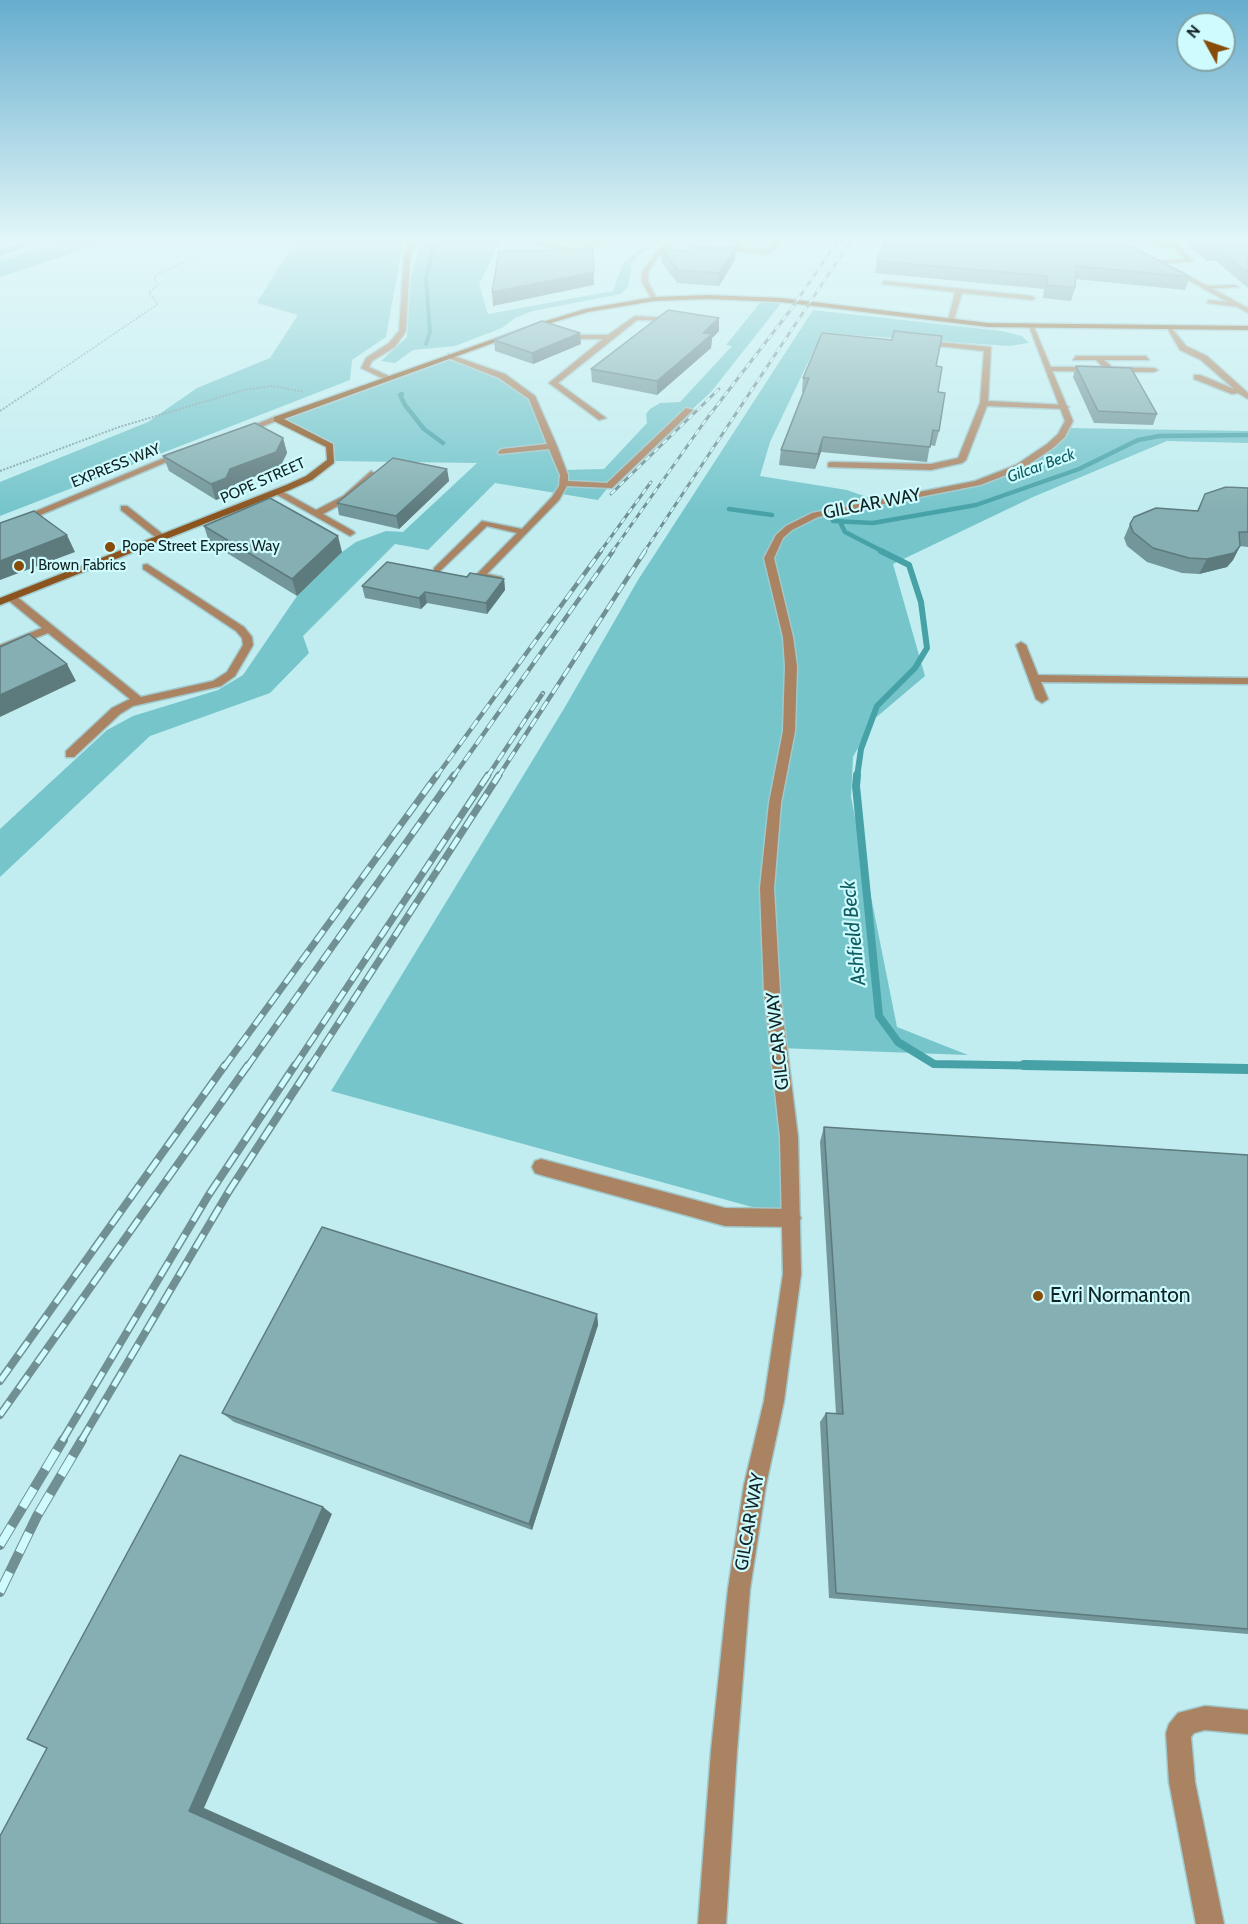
<!DOCTYPE html>
<html>
<head>
<meta charset="utf-8">
<style>
  body { margin:0 }
  #map { position:relative; width:1248px; height:1924px; overflow:hidden; background:#c1edf0; font-family:Cabin,sans-serif }
  canvas { display:block }
  .north { position:absolute; left:1176px; top:12px; width:60px; height:60px; box-sizing:border-box; background:#cefbfe; border:2px solid #82a4a6; border-radius:50%; rotate:310deg; font-size:16px; font-weight:700; line-height:24px; text-align:center; color:#112223 }
  .north::after { content:''; display:block; margin:auto; width:21px; height:27px; background:#874c07; clip-path:polygon(50% 0,100% 100%,50% 72%,0 100%) }
</style>
</head>
<body>
<div id="map">
<canvas width="1248" height="1924"></canvas>
<div class="north">N</div>
</div>
<script>
const g = document.querySelector('canvas').getContext('2d');
g.lineJoin = 'round';
function fillPath(path, color) {
  g.fillStyle = color;
  g.fill(path, 'evenodd');
}
function shape(rows) {
  const path = new Path2D();
  for (const r of rows) {
    path.moveTo(r[0], r[1]);
    for (let i = 2; i < r.length; i += 2) path.lineTo(r[i], r[i + 1]);
  }
  return path;
}
function stroke(path, color, width, dash) {
  g.strokeStyle = color;
  g.lineWidth = width;
  g.lineCap = dash ? 'butt' : 'round';
  g.setLineDash(dash || []);
  g.stroke(path);
}
function write(font, color, halo, rows, align = 'center') {
  g.font = font + ' Cabin,sans-serif';
  g.lineWidth = 4.5;
  g.setLineDash([]);
  g.textBaseline = 'middle';
  g.strokeStyle = halo;
  g.fillStyle = color;
  for (const [text, x, y, turn = 0] of rows) {
    g.save();
    g.translate(x, y);
    g.rotate((+turn || 0) * Math.PI / 180);
    g.textAlign = isNaN(turn) ? turn : align;
    if (halo) g.strokeText(text, 0, 0);
    g.fillText(text, 0, 0);
    g.restore();
  }
}
fillPath(shape([
  [59,242,108,242,0,277,0,262],
  [294,242,403,242,386,337,352,360,350,380,0,516,0,482,148,422,197,388,270,358,298,315,257,303],
  [420,242,500,242,479,284,488,314,613,291,623,263,643,247,662,242,638,256,632,263,628,287,621,294,533,311,515,318,502,328,455,346,413,350,395,363,381,361,407,337,411,278],
  [763,299,781,300,779,306,711,392,609,486,598,500,495,483,428,550,395,544,303,636,309,653,270,693,150,736,0,877,0,829,107,730,133,716,218,690,243,675,297,596,342,552,356,542,386,531,403,532,477,463,331,461,330,446,277,419,451,356,502,376,525,391,562,470,604,469,647,423,646,414,650,409,660,403,680,402,732,346,726,345],
  [813,310,1002,331,1022,336,1029,343,1009,346,822,333,770,442,760,476,847,490,878,501,952,488,1019,467,1067,428,1248,431,1248,443,1167,441,1033,497,893,564,925,676,873,720,853,757,851,797,897,1027,968,1055,779,1048,792,1218,331,1091,565,707,638,580]
]), '#75c5cb');
stroke(shape([
  [426,344,430,332,426,278,435,242]
]), '#47a2a8', 4);
stroke(shape([
  [402,394,400,395,405,405,424,429,443,443],
  [729,509,772,515],
  [833,521,873,523,976,505,1079,469,1138,440,1159,436,1248,435],
  [840,522,845,532,884,552]
]), '#47a2a8', 4.5);
stroke(shape([
  [857,777,861,749,877,706,915,668,927,648,921,602,909,565,881,551]
]), '#47a2a8', 6);
stroke(shape([
  [857,775,856,786,879,1016,898,1042,934,1064,1118,1067]
]), '#47a2a8', 8);
stroke(shape([
  [1024,1065,1248,1069]
]), '#47a2a8', 10);
fillPath(shape([
  [21,242,39,242,0,256,0,249,21,242]
]), '#47a2a8');
const lane = shape([
  [410,242,416,242,410,257,406,331,395,347,372,361,369,367,391,377,388,381,361,368,366,358,389,343,399,331,404,257,410,242],
  [527,242,541,242,579,250,595,242,603,242,580,254,527,242],
  [735,242,741,242,739,248,768,250,774,242,780,242,770,254,688,246,733,247,735,242],
  [1175,242,1193,261,1157,264,1159,261,1186,259,1173,247,1145,245,1175,242],
  [884,281,1032,296,1035,298,1032,300,962,293,954,320,951,322,948,320,955,292,882,284,884,281],
  [1206,286,1235,285,1238,287,1204,289,1206,286],
  [1209,300,1238,303,1241,305,1238,307,1207,303,1209,300],
  [635,316,682,319,679,321,637,320,558,383,606,418,599,420,549,383,603,339,572,339,556,333,560,331,573,335,608,335,635,316],
  [1166,326,1170,326,1186,346,1207,356,1248,393,1248,399,1238,393,1232,394,1194,379,1194,375,1200,375,1234,389,1201,360,1180,350,1166,326],
  [917,340,991,347,988,401,1065,405,1069,407,1065,409,987,406,966,460,962,463,931,470,828,467,828,463,831,462,931,464,958,458,980,403,984,351,920,344,917,340],
  [448,354,505,374,535,396,557,446,568,475,568,481,607,483,686,408,693,410,612,488,567,486,559,500,487,574,502,577,502,581,480,579,475,576,517,533,487,526,438,573,434,572,434,568,482,521,522,529,552,497,559,486,560,475,549,449,499,454,498,452,502,449,547,444,529,399,499,378,448,358,448,354],
  [1076,356,1146,356,1149,360,1104,360,1112,367,1154,368,1158,370,1154,372,1050,371,1046,369,1050,367,1103,367,1096,360,1073,360,1076,356],
  [371,471,375,474,374,476,349,500,323,514,353,531,355,533,350,536,272,492,280,490,316,510,343,496,371,471],
  [121,506,127,506,165,536,165,540,159,540,121,510,121,506],
  [147,564,244,627,252,637,253,645,235,676,221,686,133,706,120,714,74,757,66,757,66,751,112,708,130,699,48,633,0,652,0,645,42,628,8,600,8,596,16,596,141,697,213,681,227,672,243,645,242,638,236,631,143,569,143,565,147,564],
  [1021,642,1026,645,1038,675,1248,678,1248,684,1041,682,1048,699,1042,703,1036,699,1016,645,1021,642],
  [541,1159,725,1208,792,1209,798,1212,801,1218,798,1224,792,1227,725,1226,541,1175,535,1173,532,1167,535,1161,541,1159],
  [1205,1706,1248,1710,1248,1734,1205,1730,1194,1733,1191,1737,1195,1782,1224,1924,1196,1924,1169,1782,1166,1733,1169,1724,1178,1713,1205,1706]
]);
const street = shape([
  [670,242,678,242,661,253,648,272,648,282,657,299,652,300,642,282,642,272,657,251,670,242],
  [1170,268,1174,268,1248,308,1248,313,1170,270,1170,268],
  [1029,326,1034,327,1073,421,1065,437,1053,448,1022,469,980,485,818,517,792,530,783,538,774,558,793,637,797,666,795,731,781,803,774,888,780,993,798,1137,801,1274,784,1401,766,1485,750,1589,737,1751,726,1924,698,1924,711,1751,728,1589,744,1485,764,1401,783,1274,780,1137,764,993,760,888,769,803,783,731,785,666,783,637,764,558,776,535,786,526,812,513,975,481,1016,465,1047,444,1058,434,1065,421,1029,326],
  [274,417,281,419,244,434,237,432,274,417],
  [181,451,188,453,0,532,0,526,181,451]
]);
const secondary = shape([
  [708,295,781,298,988,323,1248,326,1248,330,988,327,781,302,708,299,654,301,588,312,537,327,284,419,333,444,334,463,312,480,292,489,0,605,0,598,286,485,306,476,327,460,326,447,274,421,274,417,533,325,585,309,654,297,708,295]
]);
stroke(lane, '#a1c8cb', 3);
stroke(street, '#a1c8cb', 3);
stroke(secondary, '#a1c8cb', 3);
stroke(shape([
  [0,260,55,242],
  [49,378,158,304,149,293,158,285,154,278,158,274,205,252]
]), '#80a2a5', 1.5, [2, 1.5]);
stroke(shape([
  [0,411,51,377],
  [0,471,119,427,244,390,272,386,304,392]
]), '#80a2a5', 2, [2, 1.5]);
fillPath(lane, '#aa8363');
fillPath(street, '#aa8363');
fillPath(secondary, '#8b541e');
const railFar4 = shape([
  [611,494,719,389],
  [600,552,651,482],
  [612,552,705,421,792,308,837,242],
  [644,552,850,242]
]);
const railFar3 = shape([
  [436,777,601,551],
  [453,777,613,551],
  [487,777,543,693],
  [498,777,645,551]
]);
const railFar2 = shape([
  [224,1067,437,775],
  [247,1067,454,775],
  [294,1067,488,775],
  [310,1067,499,775]
]);
const railFar1 = shape([
  [0,1381,225,1065],
  [0,1415,248,1065],
  [62,1441,208,1196,295,1065],
  [81,1441,229,1191,311,1065]
]);
const rail = shape([
  [0,1545,63,1440],
  [0,1592,37,1516,82,1440]
]);
stroke(railFar4, '#719093', 3);
stroke(railFar3, '#719093', 4.5);
stroke(railFar2, '#719093', 7);
stroke(railFar1, '#719093', 8);
stroke(rail, '#719093', 10);
stroke(railFar4, '#cefbfe', 2, [6]);
stroke(railFar3, '#cefbfe', 3, [10]);
stroke(railFar2, '#cefbfe', 4.5, [13]);
stroke(railFar1, '#cefbfe', 5, [16]);
stroke(rail, '#cefbfe', 8, [22]);
fillPath(shape([
  [885,242,1190,277,1185,290,1075,279,1075,288,1071,301,1043,298,1044,289,875,273,877,261],
  [1185,242,1248,242,1248,288,1216,261,1207,261],
  [661,248,735,260,719,286,677,283,661,261],
  [719,318,719,331,712,338,711,348,657,395,592,382,591,369],
  [494,340,581,344,533,364,495,351],
  [936,366,938,392,939,431,935,446,930,445,927,462,821,452,815,469,779,465,781,450,804,393,802,392,803,378],
  [1076,366,1157,414,1153,425,1094,423,1073,377],
  [283,438,287,453,280,467,235,484,231,494,216,500,169,471,163,456],
  [447,469,449,481,399,529,339,515,337,503],
  [1248,488,1248,547,1240,546,1233,560,1227,567,1199,574,1182,573,1147,562,1127,546,1124,538,1130,524,1197,511,1205,494],
  [204,526,342,552,297,596,209,542],
  [467,577,504,579,505,590,487,614,427,603,421,609,365,598,362,586],
  [824,1127,1248,1155,1248,1634,829,1598,820,1422,826,1413,836,1414,820,1142],
  [597,1314,598,1325,532,1530,234,1422,222,1413]
]), '#729699');
fillPath(shape([
  [736,248,735,260,719,286,719,273],
  [594,272,594,285,493,306,492,292],
  [719,318,719,331,712,338,711,348,657,395,657,381,703,333],
  [580,333,581,344,533,364,532,353],
  [823,437,821,452,815,469,818,454],
  [283,438,287,453,280,467,235,484,231,494,216,500,211,484,230,469],
  [447,469,449,481,399,529,396,516],
  [67,535,75,552,0,580,0,561],
  [338,536,342,552,297,596,292,579],
  [1240,546,1233,560,1227,567,1199,574,1207,559],
  [504,579,505,590,487,614,486,603],
  [425,592,427,603,421,609,419,598],
  [67,664,76,681,0,717,0,695],
  [597,1314,598,1325,532,1530,529,1524],
  [323,1507,332,1514,204,1808,464,1924,442,1924,189,1811]
]), '#5d7a7d');
const building = shape([
  [885,242,1124,242,1190,277,1076,266,1075,288,1047,285,1048,276,877,261,885,242],
  [1201,242,1248,242,1248,273,1220,251,1211,251,1201,242],
  [661,248,690,251,692,248,736,248,719,273,678,270,661,248],
  [593,249,594,272,492,292,499,251,593,249],
  [668,310,719,318,703,333,712,334,657,381,591,369,668,310],
  [542,321,580,333,532,353,494,340,542,321],
  [894,331,942,336,936,366,942,367,938,392,945,393,939,431,933,430,930,447,823,437,818,454,781,450,809,378,803,378,822,333,892,340,894,331],
  [1076,366,1131,368,1157,414,1098,411,1076,366],
  [255,423,283,438,276,452,230,469,226,478,211,484,163,456,255,423],
  [393,458,447,469,396,516,337,503,393,458],
  [1226,487,1248,488,1248,532,1239,532,1240,546,1234,553,1207,559,1189,558,1153,548,1133,532,1130,524,1134,517,1156,508,1198,511,1205,494,1226,487],
  [270,498,338,536,292,579,204,526,270,498],
  [34,511,67,535,0,561,0,523,34,511],
  [387,562,467,577,470,573,504,579,486,603,425,592,419,598,362,586,387,562],
  [29,634,67,664,0,695,0,647,29,634],
  [824,1127,1248,1155,1248,1629,836,1593,826,1413,843,1414,824,1127],
  [322,1227,597,1314,529,1524,222,1413,322,1227],
  [180,1455,323,1507,189,1811,442,1924,0,1924,0,1836,47,1748,27,1739,180,1455]
]);
fillPath(building, '#85afb2');
stroke(building, '#5d7a7d', 1.5);
const sky = g.createLinearGradient(0, 0, 0, 512);
sky.addColorStop(0, '#67adce');
sky.addColorStop(0.47, '#e3f7f8');
sky.addColorStop(1, '#e3f7f800');
g.fillStyle = sky;
g.fillRect(0, 0, 1248, 512);
for (const [x, y, r, color] of [
  [110,547,6,"#874c07"],
  [19,566,6,"#874c07"],
  [1038,1296,6,"#874c07"]
]) {
  const dot = new Path2D();
  dot.arc(x, y, r, 0, 2 * Math.PI);
  g.fillStyle = color;
  g.fill(dot);
  stroke(dot, '#cefbfe', 2);
}
write('15px', '#112223', '#cefbfe', [
  ["EXPRESS WAY",116,466,-22],
  ["POPE STREET",263,481,-24]
]);
write('15px', '#112223', '#cefbfe', [
  ["Pope Street Express Way",122,547],
  ["J Brown Fabrics",31,566]
], 'left');
write('italic 16px', '#0f5d61', '#cefbfe', [
  ["Gilcar Beck",1041,466,-20]
]);
write('18px', '#112223', '#cefbfe', [
  ["GILCAR WAY",872,504,-11],
  ["GILCAR WAY",778,1041,-96],
  ["GILCAR WAY",750,1522,-80]
]);
write('italic 20px', '#0f5d61', '#cefbfe', [
  ["Ashfield Beck",854,933,-96]
]);
write('21px', '#112223', '#cefbfe', [
  ["Evri Normanton",1050,1296]
], 'left');
</script>
</body>
</html>
